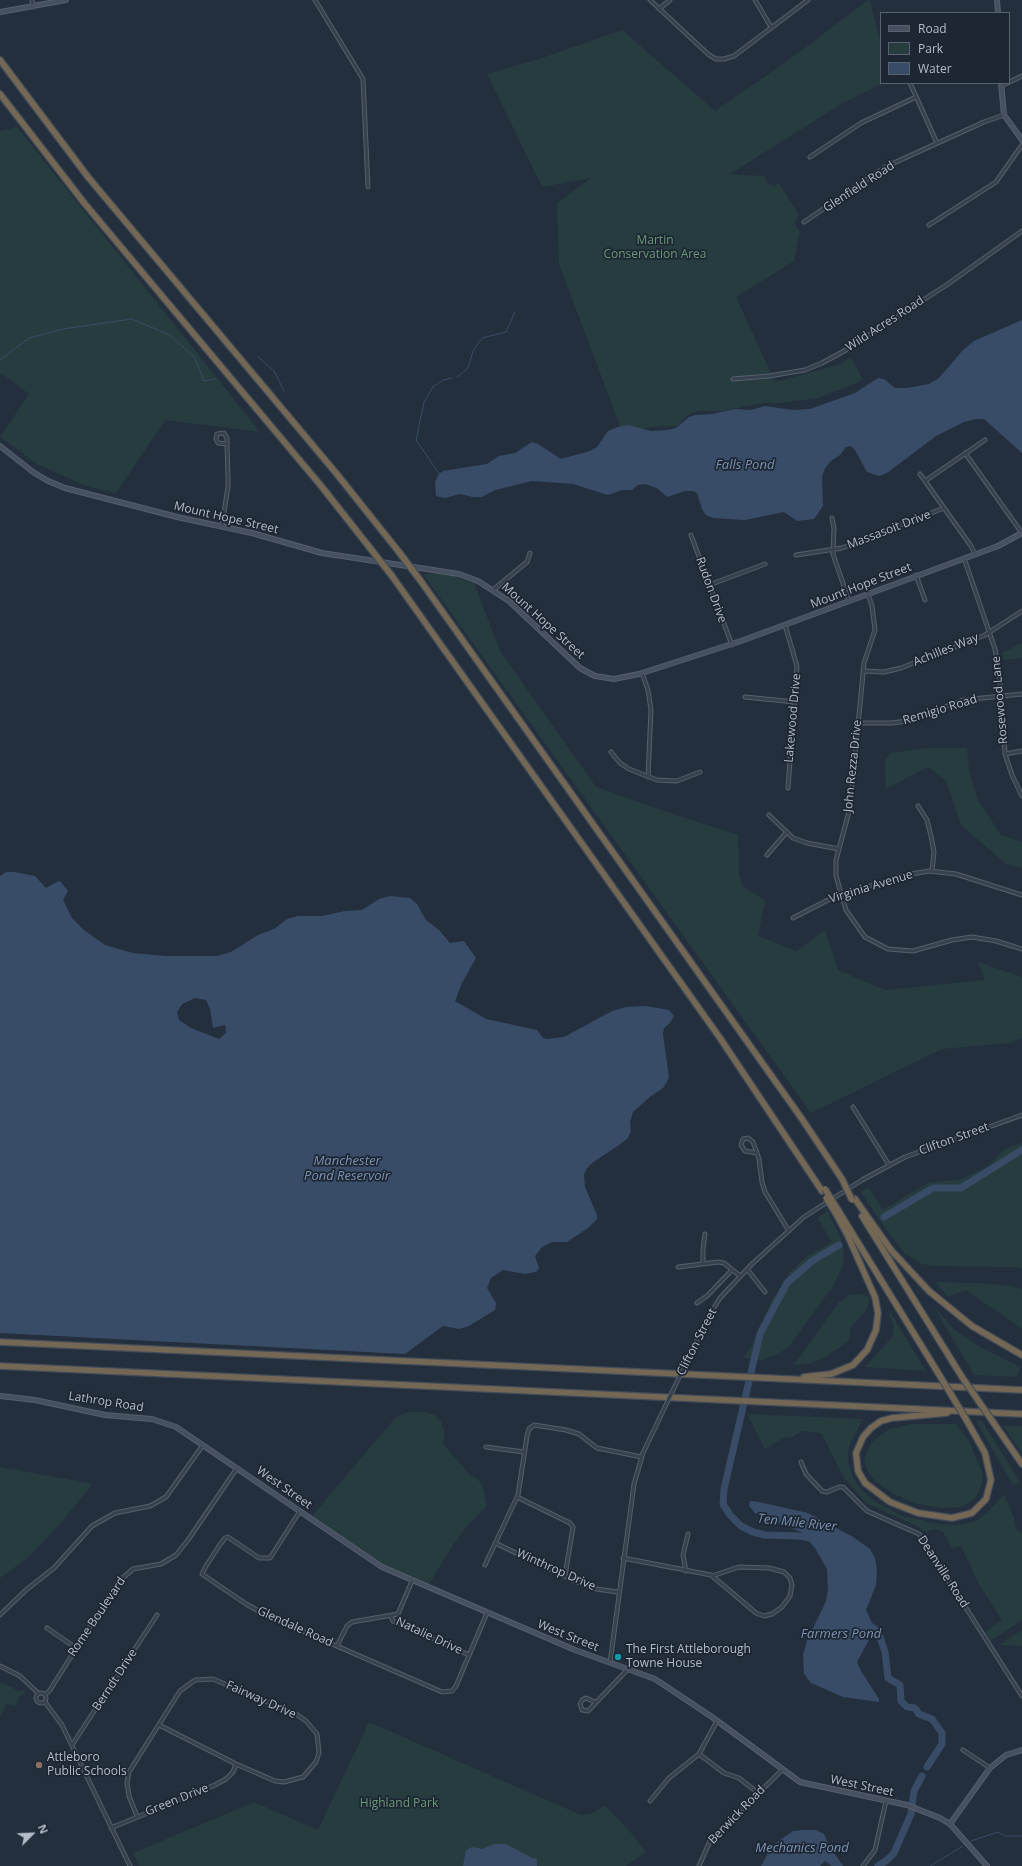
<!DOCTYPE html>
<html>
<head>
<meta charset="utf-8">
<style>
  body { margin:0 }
  #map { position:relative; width:1022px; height:1866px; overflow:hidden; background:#242f3e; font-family:"Open Sans",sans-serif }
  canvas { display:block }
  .legend { position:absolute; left:880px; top:12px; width:130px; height:72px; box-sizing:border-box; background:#1d2633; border:1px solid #59626f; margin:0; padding:5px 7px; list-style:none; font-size:12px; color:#b4bcc9 }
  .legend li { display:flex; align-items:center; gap:8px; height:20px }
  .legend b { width:20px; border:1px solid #59626f }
  .north { position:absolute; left:12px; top:1814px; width:40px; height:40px; -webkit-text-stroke:3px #1d2633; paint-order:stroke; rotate:66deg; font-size:11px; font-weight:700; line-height:16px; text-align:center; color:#b4bcc9 }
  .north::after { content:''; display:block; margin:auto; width:14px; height:18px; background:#b4bcc9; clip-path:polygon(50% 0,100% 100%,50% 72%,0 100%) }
</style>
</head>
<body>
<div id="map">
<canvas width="1022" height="1866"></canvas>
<ul class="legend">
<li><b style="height:5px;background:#465061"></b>Road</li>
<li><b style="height:11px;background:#263c3f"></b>Park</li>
<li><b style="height:11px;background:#394c67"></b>Water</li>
</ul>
<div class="north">N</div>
</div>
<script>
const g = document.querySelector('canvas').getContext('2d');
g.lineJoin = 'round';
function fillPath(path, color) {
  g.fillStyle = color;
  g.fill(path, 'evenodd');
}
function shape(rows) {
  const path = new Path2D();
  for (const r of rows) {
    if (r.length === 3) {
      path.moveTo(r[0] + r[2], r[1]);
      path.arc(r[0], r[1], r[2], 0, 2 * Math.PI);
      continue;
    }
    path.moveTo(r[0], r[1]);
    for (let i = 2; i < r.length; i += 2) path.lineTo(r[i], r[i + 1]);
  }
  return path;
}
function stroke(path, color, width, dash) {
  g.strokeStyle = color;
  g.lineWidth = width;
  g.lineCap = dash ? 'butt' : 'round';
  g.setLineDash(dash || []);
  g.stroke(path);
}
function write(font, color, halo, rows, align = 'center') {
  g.font = font + ' "Open Sans",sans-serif';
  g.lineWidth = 3.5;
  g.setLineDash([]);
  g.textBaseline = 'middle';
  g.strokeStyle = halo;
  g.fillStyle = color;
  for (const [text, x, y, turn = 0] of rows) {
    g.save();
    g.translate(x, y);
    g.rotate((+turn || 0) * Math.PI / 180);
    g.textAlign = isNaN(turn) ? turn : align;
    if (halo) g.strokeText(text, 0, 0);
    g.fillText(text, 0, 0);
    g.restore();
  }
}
fillPath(shape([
  [868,0,870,0,881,45,881,83,883,83,843,103,730,174,764,176,768,184,774,186,779,183,799,215,795,222,796,227,800,231,794,261,736,297,775,382,841,364,851,357,863,380,818,398,782,403,764,403,722,411,698,411,687,415,677,426,652,427,623,434,559,264,557,203,591,178,542,187,487,74,539,59,622,30,715,111,797,54],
  [17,127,260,432,165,420,116,493,89,487,37,464,0,437,29,394,2,374,0,376,0,131],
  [423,574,446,574,474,583,500,651,596,787,664,811,738,835,739,872,742,886,765,900,758,936,796,951,825,930,838,970,885,990,985,980,978,962,1022,977,1022,1038,1010,1043,942,1049,811,1113],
  [1022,643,1022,658,1004,660,1002,653],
  [928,748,967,748,969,772,978,800,1001,835,1022,842,1022,868,1006,864,961,825,946,781,928,767,886,789,885,761,890,753],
  [1022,1142,1022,1269,1013,1267,934,1266,922,1264,904,1253,883,1225,861,1192,868,1187,883,1210,928,1183,962,1179,988,1166,1004,1150],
  [828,1211,840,1237,844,1253,843,1265,834,1285,789,1346,779,1354,762,1360,743,1358,751,1347,772,1300,790,1272,806,1257,832,1242,817,1218],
  [935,1282,982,1283,1010,1286,1022,1289,1022,1329,966,1290,948,1297],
  [862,1294,869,1297,869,1304,864,1313,851,1327,849,1341,824,1358,811,1363,794,1365,838,1303,849,1295],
  [934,1307,954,1329,978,1346,1020,1367,1017,1377,974,1375],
  [889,1310,926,1371,865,1367,893,1336,894,1325,889,1315],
  [408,1412,425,1412,435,1415,441,1422,445,1433,443,1444,470,1475,478,1479,483,1487,487,1506,465,1529,453,1545,429,1584,387,1567,312,1516,395,1418],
  [747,1414,863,1419,849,1446,848,1462,853,1477,861,1489,873,1500,902,1516,939,1524,960,1525,976,1521,990,1510,1004,1494,1014,1517,1016,1529,1022,1533,1022,1620,991,1641,985,1632,1002,1620,980,1586,961,1546,952,1548,943,1532,935,1529,926,1532,917,1526,866,1503,844,1478,821,1433,802,1431,793,1437,783,1438,765,1449],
  [976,1421,982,1421,1020,1482,1013,1485],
  [912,1424,956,1424,969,1441,982,1472,982,1484,976,1498,962,1507,939,1508,914,1503,892,1493,875,1481,867,1470,864,1461,868,1449,875,1439,890,1429],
  [1003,1426,1022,1426,1022,1453,1020,1450],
  [0,1467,93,1484,58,1526,29,1557,0,1578],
  [1022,1630,1022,1646,999,1645],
  [0,1682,19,1691,24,1690,25,1694,20,1696,15,1706,7,1704,0,1716],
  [369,1722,581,1815,592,1813,605,1806,631,1833,646,1852,626,1866,139,1866,133,1853,254,1802,318,1830]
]), '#263c3f');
fillPath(shape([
  [1022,320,1022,453,984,419,976,419,964,422,936,436,887,473,879,476,867,472,855,450,851,446,846,447,840,455,831,461,825,468,822,477,823,506,814,519,797,521,784,512,745,520,713,518,706,515,702,509,697,493,693,491,685,491,667,497,657,488,645,484,638,485,632,490,622,490,608,495,573,484,532,481,495,490,482,497,473,497,460,494,445,498,436,496,435,482,439,474,443,471,487,464,499,456,515,453,532,442,538,444,561,459,590,451,597,447,608,431,618,427,628,425,651,431,668,430,676,428,689,417,695,415,712,414,735,409,751,410,765,406,793,410,810,409,855,393,878,378,884,379,895,388,907,388,929,384,939,378,963,350,974,341],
  [6,872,14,872,35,876,46,888,59,881,61,882,68,891,63,900,72,918,84,930,105,945,133,953,165,956,217,956,231,952,258,935,274,929,287,919,298,916,322,916,345,911,362,910,379,899,390,896,410,898,417,904,426,920,439,930,450,943,464,941,476,958,462,983,455,1001,486,1019,537,1030,543,1038,547,1039,564,1037,612,1011,626,1007,646,1006,669,1010,674,1016,670,1023,664,1028,663,1034,669,1078,663,1088,651,1096,633,1112,630,1122,631,1131,628,1138,619,1145,592,1163,587,1168,584,1174,585,1187,597,1215,597,1219,588,1228,567,1242,552,1242,542,1247,535,1256,539,1268,536,1272,525,1274,503,1270,491,1278,487,1288,496,1303,495,1310,469,1326,459,1329,443,1326,405,1354,0,1333,0,876],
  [195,998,206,1000,210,1009,213,1028,225,1025,226,1033,219,1039,191,1028,179,1020,177,1012,182,1004],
  [750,1501,759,1502,808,1513,853,1537,870,1549,875,1558,877,1570,876,1585,866,1610,875,1629,857,1662,861,1671,879,1699,879,1702,843,1697,811,1683,804,1674,803,1655,807,1641,826,1601,828,1589,827,1569,815,1548,801,1532,755,1513,749,1506],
  [804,1830,816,1830,824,1834,830,1847,843,1866,832,1866,825,1861,820,1866,761,1866,772,1846,793,1831],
  [494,1844,506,1844,532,1858,537,1859,537,1866,463,1866,466,1850,472,1847,482,1849]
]), '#394c67');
stroke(shape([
  [258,357,274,371,284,391],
  [0,360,29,338,63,329,132,319,170,335,195,358,204,381,215,379],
  [457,377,468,368,473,351,482,338,506,332,515,312],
  [440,475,416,440,424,402,433,387,443,380,452,378],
  [971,1841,998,1832,1005,1836,1022,1836],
  [930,1866,963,1846]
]), '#394c67', 1);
stroke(shape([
  [884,1217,933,1188,961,1188,1022,1150],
  [815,1539,799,1536,765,1535,753,1532,741,1526,730,1515,723,1504,724,1489,760,1334,787,1283,812,1261,839,1245],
  [867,1624,875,1629,880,1637,885,1652,888,1678,900,1685,901,1701,907,1707,915,1708,919,1714,932,1719,942,1733,942,1744,927,1767],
  [878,1866,887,1860,894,1853,911,1814,914,1791,922,1776]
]), '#394c67', 7);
const street = shape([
  [32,0,33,7],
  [315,0,363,79,368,187],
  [650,0,709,55,716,59,724,59,734,56,808,0],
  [755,0,771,27],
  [659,9,670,0],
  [910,83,937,143],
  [1001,86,1022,76],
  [810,157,861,123,916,97],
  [804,222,885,167,984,122,1004,115],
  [929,225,996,182,1022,145],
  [733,379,769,376,805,370,822,363,846,350,948,284,1022,231],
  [965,453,1022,533],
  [920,474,971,546,975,554],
  [925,481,985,440],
  [832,518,834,528,833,554,849,601],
  [222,526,228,486,228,478,227,444,227,438,224,433,217,434,216,439,218,443,227,444],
  [691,535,732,645],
  [796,555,842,548,944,508],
  [964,558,995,649,1000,680,1005,754,1012,775,1022,796],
  [916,575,925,600],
  [709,585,765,564],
  [493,590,522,566,527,562,530,553],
  [868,594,872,606,875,630,864,663,850,808,836,860,836,876,846,910,865,937,888,949,913,951,952,940,972,937,996,941,1022,949],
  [785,625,797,666,788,788],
  [863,671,884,672,901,668,985,635,1022,611],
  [642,673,648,690,651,710,648,777],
  [745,697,795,702],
  [858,723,892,723,907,721,963,700,1022,694],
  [611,752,620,763,629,769,657,780,677,781,700,772],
  [1005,754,1022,751],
  [918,806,927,820,931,836,934,852,932,871],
  [769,815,793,838,807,843,839,849],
  [767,855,786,833],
  [793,918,828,900,900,876,929,871,956,874,1022,895],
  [853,1107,889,1165],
  [757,1153,745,1151,741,1145,743,1139,748,1138,753,1142,757,1153,759,1159,762,1182,765,1192,789,1231],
  [703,1264,703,1249,705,1234],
  [678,1267,718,1262,724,1263,740,1276],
  [747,1269,765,1292],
  [697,1303,707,1296,732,1270],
  [686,1363,710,1314,720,1298,752,1264,804,1217,862,1180,905,1157,1022,1115],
  [486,1447,524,1452],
  [801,1462,806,1474,822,1491,827,1492,839,1487,843,1487,867,1511,919,1534,1022,1696],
  [517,1497,570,1523,573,1527,565,1576],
  [300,1511,270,1558,259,1558,228,1537,225,1538,219,1546,206,1566,202,1574,246,1604,266,1615,442,1692,452,1691,456,1686,487,1613],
  [495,1543,581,1584,596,1589,618,1592],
  [623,1558,711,1575,756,1613,764,1616,772,1614,782,1607,790,1596,792,1585,790,1578,784,1572,769,1568,739,1567,712,1576],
  [485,1565,518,1495,527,1436,529,1429,534,1425,566,1430,579,1434,597,1448,642,1457],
  [686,1571,683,1555,688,1534],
  [0,1615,26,1590,54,1568,92,1526,115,1513,150,1506,166,1497,203,1445],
  [391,1616,393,1621,469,1655],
  [47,1628,76,1648],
  [337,1646,347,1626,352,1622,398,1614,412,1581],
  [610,1663,634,1484,643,1453,664,1409],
  [0,1666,20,1676,38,1693],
  [41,1698,5],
  [45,1695,50,1690,118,1582,133,1569,161,1564,176,1555,188,1540,237,1468],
  [45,1702,62,1725,130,1866],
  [595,1702,586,1698,582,1700,580,1704,582,1710,588,1711,628,1669],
  [72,1745,157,1615],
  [963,1750,990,1768],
  [699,1754,724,1773,739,1778,758,1793],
  [650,1801,669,1778,699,1754,717,1721],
  [137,1816,129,1796,127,1783,129,1772,180,1691,195,1680,213,1679,296,1714,306,1721,317,1734,319,1753,316,1762,303,1777,284,1782,275,1781,236,1764,159,1725],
  [111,1828,215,1785,226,1779,233,1772,236,1764],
  [699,1866,710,1841,782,1770],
  [863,1866,875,1850,886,1801]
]);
const secondary = shape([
  [997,0,998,13],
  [0,12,66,0],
  [1001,83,1004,115,1022,140],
  [0,446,33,472,48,481,65,488,177,517,252,533,322,553,459,574,478,581,509,601,580,668,595,676,614,679,639,674,741,641,998,546,1022,533],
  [0,1396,35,1400,105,1415,152,1419,176,1427,382,1567,575,1650,655,1679,712,1717,800,1782,907,1805,940,1818,950,1824,987,1866],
  [950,1824,990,1768,1006,1755,1022,1750]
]);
const highway = shape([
  [0,60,88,177,336,473,399,552],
  [0,94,85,204,322,487,370,548],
  [392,576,720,1038,822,1191],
  [420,580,802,1119,842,1179],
  [855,1199,891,1250,929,1291,972,1326,1022,1355],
  [838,1210,940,1376],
  [862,1216,962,1377],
  [0,1342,1022,1390],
  [0,1366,1022,1414],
  [804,1377,831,1374,853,1365,867,1350,876,1330,878,1313,875,1297,847,1234,835,1212],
  [947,1413,892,1418,881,1421,871,1428,863,1437,856,1453,858,1471,865,1483,890,1502,918,1513,952,1518,972,1513,986,1499,991,1480,985,1453,967,1421],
  [993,1422,1022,1464]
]);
stroke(street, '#565f6c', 5);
stroke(secondary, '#565f6c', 6);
stroke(highway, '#434c59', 8);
stroke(street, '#38414e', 3);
stroke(secondary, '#465061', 4);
stroke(highway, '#746855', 5.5);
const streetBridge = shape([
  [664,1409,686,1363]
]);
const highwayBridge = shape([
  [370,548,392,576],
  [399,552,420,580],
  [842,1179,852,1200],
  [825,1189,838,1210],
  [826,1198,835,1212],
  [940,1376,967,1421],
  [962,1377,993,1422]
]);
stroke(streetBridge, '#565f6c', 5, []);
stroke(highwayBridge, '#434c59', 8, []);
stroke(streetBridge, '#38414e', 3);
stroke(highwayBridge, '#746855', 5.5);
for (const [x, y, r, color] of [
  [618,1657,4,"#0f9aa8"],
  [39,1765,4,"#8d6e63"]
]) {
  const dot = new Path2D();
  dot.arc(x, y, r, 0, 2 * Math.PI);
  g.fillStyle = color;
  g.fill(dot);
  stroke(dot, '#1d2633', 1.5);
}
write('12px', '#b4bcc9', '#1d2633', [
  ["Glenfield Road",859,187,-33],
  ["Wild Acres Road",885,324,-33],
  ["Mount Hope Street",226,518,13],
  ["Massasoit Drive",889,530,-21],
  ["Mount Hope Street",861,586,-21],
  ["Rudon Drive",711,590,70],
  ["Mount Hope Street",543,621,42],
  ["Achilles Way",946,650,-22],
  ["Rosewood Lane",1000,700,-95],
  ["Remigio Road",940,710,-17],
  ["Lakewood Drive",793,718,-85],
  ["John Rezza Drive",853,766,-84],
  ["Virginia Avenue",871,887,-17],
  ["Clifton Street",954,1139,-20],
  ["Clifton Street",697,1342,-63],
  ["Lathrop Road",106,1402,9],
  ["West Street",284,1488,35],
  ["Winthrop Drive",556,1570,24],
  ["Deanville Road",943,1572,57],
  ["Rome Boulevard",97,1617,-56],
  ["Glendale Road",295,1627,24],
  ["Natalie Drive",429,1636,25],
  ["West Street",568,1636,22],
  ["Berndt Drive",115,1680,-57],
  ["Fairway Drive",261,1700,24],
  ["West Street",862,1786,12],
  ["Green Drive",177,1800,-22],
  ["Berwick Road",737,1815,-46]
]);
write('12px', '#6b9a76', '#1d2633', [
  ["Martin",655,241],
  ["Conservation Area",655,255],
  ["Highland Park",399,1804]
]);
write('12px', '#b4bcc9', '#1d2633', [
  ["The First Attleborough",626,1650],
  ["Towne House",626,1664],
  ["Attleboro",47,1758],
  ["Public Schools",47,1772]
], 'left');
write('italic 13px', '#7c92b1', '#1d2633', [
  ["Falls Pond",745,465],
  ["Manchester",347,1161],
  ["Pond Reservoir",347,1176],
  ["Ten Mile River",797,1523,6],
  ["Farmers Pond",841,1634],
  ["Mechanics Pond",802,1848]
]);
</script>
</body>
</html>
